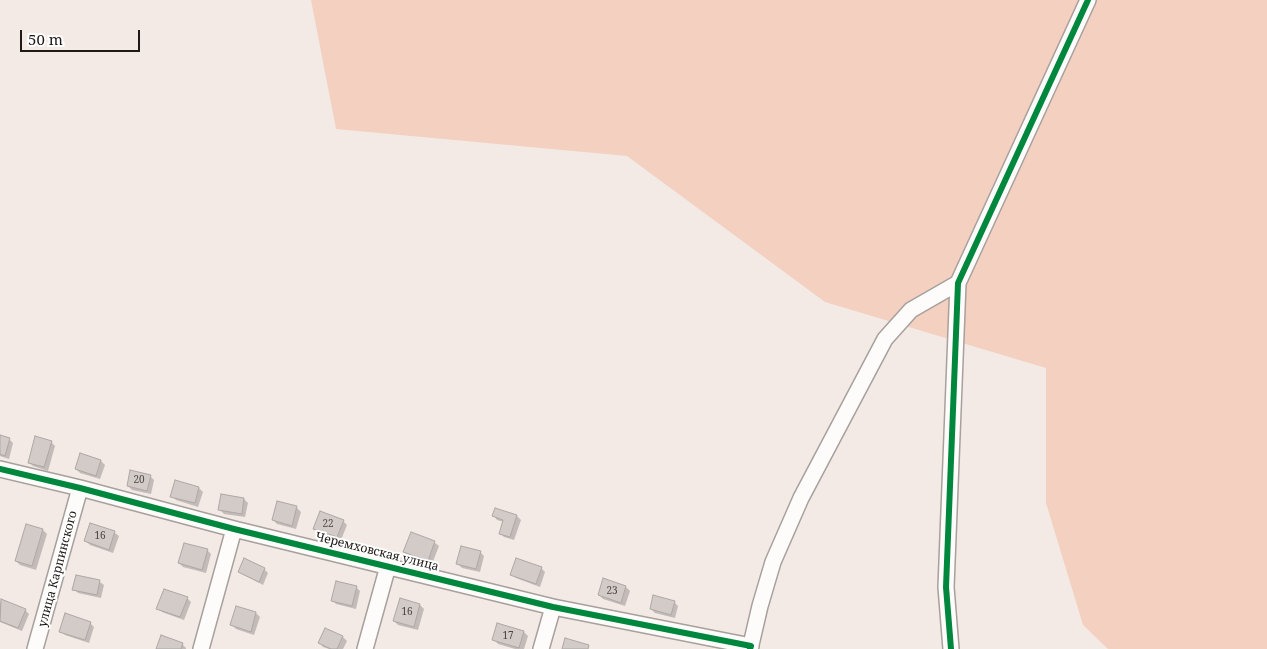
<!DOCTYPE html>
<html>
<head>
<meta charset="utf-8">
<style>
  body { margin:0 }
  #map { position:relative; width:1267px; height:649px; overflow:hidden; background:#f3eae6; font-family:"Noto Serif",serif }
  canvas { display:block }
  .scale { position:absolute; left:20px; top:30px; width:120px; height:22px; box-sizing:border-box; border:2px solid #1f1917; border-top:0; padding-left:6px; font-size:15px; line-height:18px; white-space:nowrap; color:#1f1917; -webkit-text-stroke:4px #fff; paint-order:stroke }
</style>
</head>
<body>
<div id="map">
<canvas width="1267" height="649"></canvas>
<div class="scale">50 m</div>
</div>
<script>
const g = document.querySelector('canvas').getContext('2d');
g.lineJoin = 'round';
function fillPath(path, color) {
  g.fillStyle = color;
  g.fill(path, 'evenodd');
}
function shape(rows) {
  const path = new Path2D();
  for (const r of rows) {
    path.moveTo(r[0], r[1]);
    for (let i = 2; i < r.length; i += 2) path.lineTo(r[i], r[i + 1]);
  }
  return path;
}
function stroke(path, color, width, dash) {
  g.strokeStyle = color;
  g.lineWidth = width;
  g.lineCap = dash ? 'butt' : 'round';
  g.setLineDash(dash || []);
  g.stroke(path);
}
function write(font, color, halo, rows, align = 'center') {
  g.font = font + ' "Noto Serif",serif';
  g.lineWidth = 4;
  g.setLineDash([]);
  g.textBaseline = 'middle';
  g.strokeStyle = halo;
  g.fillStyle = color;
  for (const [text, x, y, turn = 0] of rows) {
    g.save();
    g.translate(x, y);
    g.rotate((+turn || 0) * Math.PI / 180);
    g.textAlign = isNaN(turn) ? turn : align;
    if (halo) g.strokeText(text, 0, 0);
    g.fillText(text, 0, 0);
    g.restore();
  }
}
fillPath(shape([
  [311,0,1267,0,1267,649,1108,649,1083,625,1046,503,1046,368,825,302,627,156,336,129]
]), '#f3d0c0');
fillPath(shape([
  [0,436,9,439,13,443,9,459,0,456],
  [51,442,55,446,48,471,33,466,29,462],
  [81,455,101,461,105,465,100,479,80,473,76,469],
  [150,476,154,480,151,494,132,490,128,486],
  [199,488,203,492,198,507,176,500,172,496],
  [244,499,248,503,245,517,224,514,220,510],
  [278,502,297,508,301,512,296,529,277,524,273,520],
  [495,510,517,516,521,520,514,540,504,537,500,533,504,522,497,520,494,516],
  [343,521,347,525,341,540,318,532,315,528],
  [91,525,115,533,119,536,113,553,90,545,86,541],
  [27,526,43,530,47,534,36,570,20,565,16,561],
  [412,534,435,543,439,546,432,564,409,556,405,552],
  [207,550,211,554,206,573,183,567,179,563],
  [480,552,484,556,480,572,462,568,458,564],
  [541,568,545,572,540,587,516,578,512,574],
  [264,569,268,573,263,585,244,575,240,572],
  [77,576,100,582,104,585,101,598,78,593,74,589],
  [604,580,626,587,630,591,625,606,603,599,599,595],
  [356,587,360,591,356,609,336,604,332,600],
  [187,598,191,602,184,620,162,612,158,608],
  [400,599,420,605,424,609,418,630,398,625,394,621],
  [1,601,25,610,29,614,22,631,0,622,0,604],
  [674,602,678,606,675,618,655,613,651,609],
  [237,608,256,613,260,617,254,635,236,629,232,625],
  [90,623,94,627,89,643,65,635,61,631],
  [326,630,343,637,347,641,343,649,329,649,323,647,320,643],
  [524,632,528,636,524,649,515,649,498,644,494,640],
  [182,644,186,648,186,649,157,649]
]), '#0003');
const building = shape([
  [0,435,10,438,5,456,0,454,0,435],
  [35,436,52,441,44,467,28,463,35,436],
  [80,453,101,460,96,476,75,469,80,453],
  [130,470,151,475,147,491,127,486,130,470],
  [175,480,199,487,195,503,170,497,175,480],
  [221,494,244,498,242,514,218,510,221,494],
  [277,501,297,506,292,526,272,520,277,501],
  [495,508,517,515,510,537,499,534,503,520,492,516,495,508],
  [320,511,344,520,337,537,313,529,320,511],
  [90,523,115,531,109,550,84,541,90,523],
  [26,524,43,529,32,566,15,561,26,524],
  [411,532,435,541,428,561,403,552,411,532],
  [184,543,208,549,202,570,178,563,184,543],
  [461,546,481,551,476,569,456,564,461,546],
  [244,558,265,568,259,582,238,572,244,558],
  [516,558,542,567,536,584,510,575,516,558],
  [76,575,100,580,97,595,72,590,76,575],
  [603,578,626,586,621,603,598,595,603,578],
  [336,581,357,586,352,606,331,601,336,581],
  [164,589,188,597,180,617,156,609,164,589],
  [653,595,675,601,671,615,650,609,653,595],
  [400,598,420,604,414,627,393,621,400,598],
  [1,599,26,609,18,628,0,621,1,599],
  [236,606,256,612,251,632,230,625,236,606],
  [65,613,91,622,85,640,59,632,65,613],
  [497,623,524,631,519,648,492,640,497,623],
  [325,628,343,636,337,649,331,649,318,643,325,628],
  [161,635,183,643,181,649,156,649,161,635],
  [565,638,589,645,588,649,562,649,565,638]
]);
fillPath(building, '#d2cbc8');
stroke(building, '#ada7a4', 1);
const street = shape([
  [0,469,80,488,234,529,553,607,751,646],
  [35,649,80,488],
  [201,649,234,529],
  [365,649,388,566],
  [541,649,553,607],
  [750,649,760,606,773,562,801,498,885,339,911,310,958,283],
  [951,649,946,587,958,283,1088,0]
]);
stroke(street, '#a7a09d', 18);
stroke(street, '#fdfcfb', 15);
stroke(shape([
  [0,469,80,488,234,529,553,607,751,646,750,649],
  [951,649,946,587,958,283,1088,0]
]), '#00873e', 6);
write('10px', '#4c4643', null, [
  ["20",139,480],
  ["22",328,524],
  ["16",100,536],
  ["23",612,591],
  ["16",407,612],
  ["17",508,636]
]);
write('12px', '#1f1917', '#fff', [
  ["Черемховская улица",377,552,14],
  ["улица Карпинского",58,569,-75]
]);
</script>
</body>
</html>
